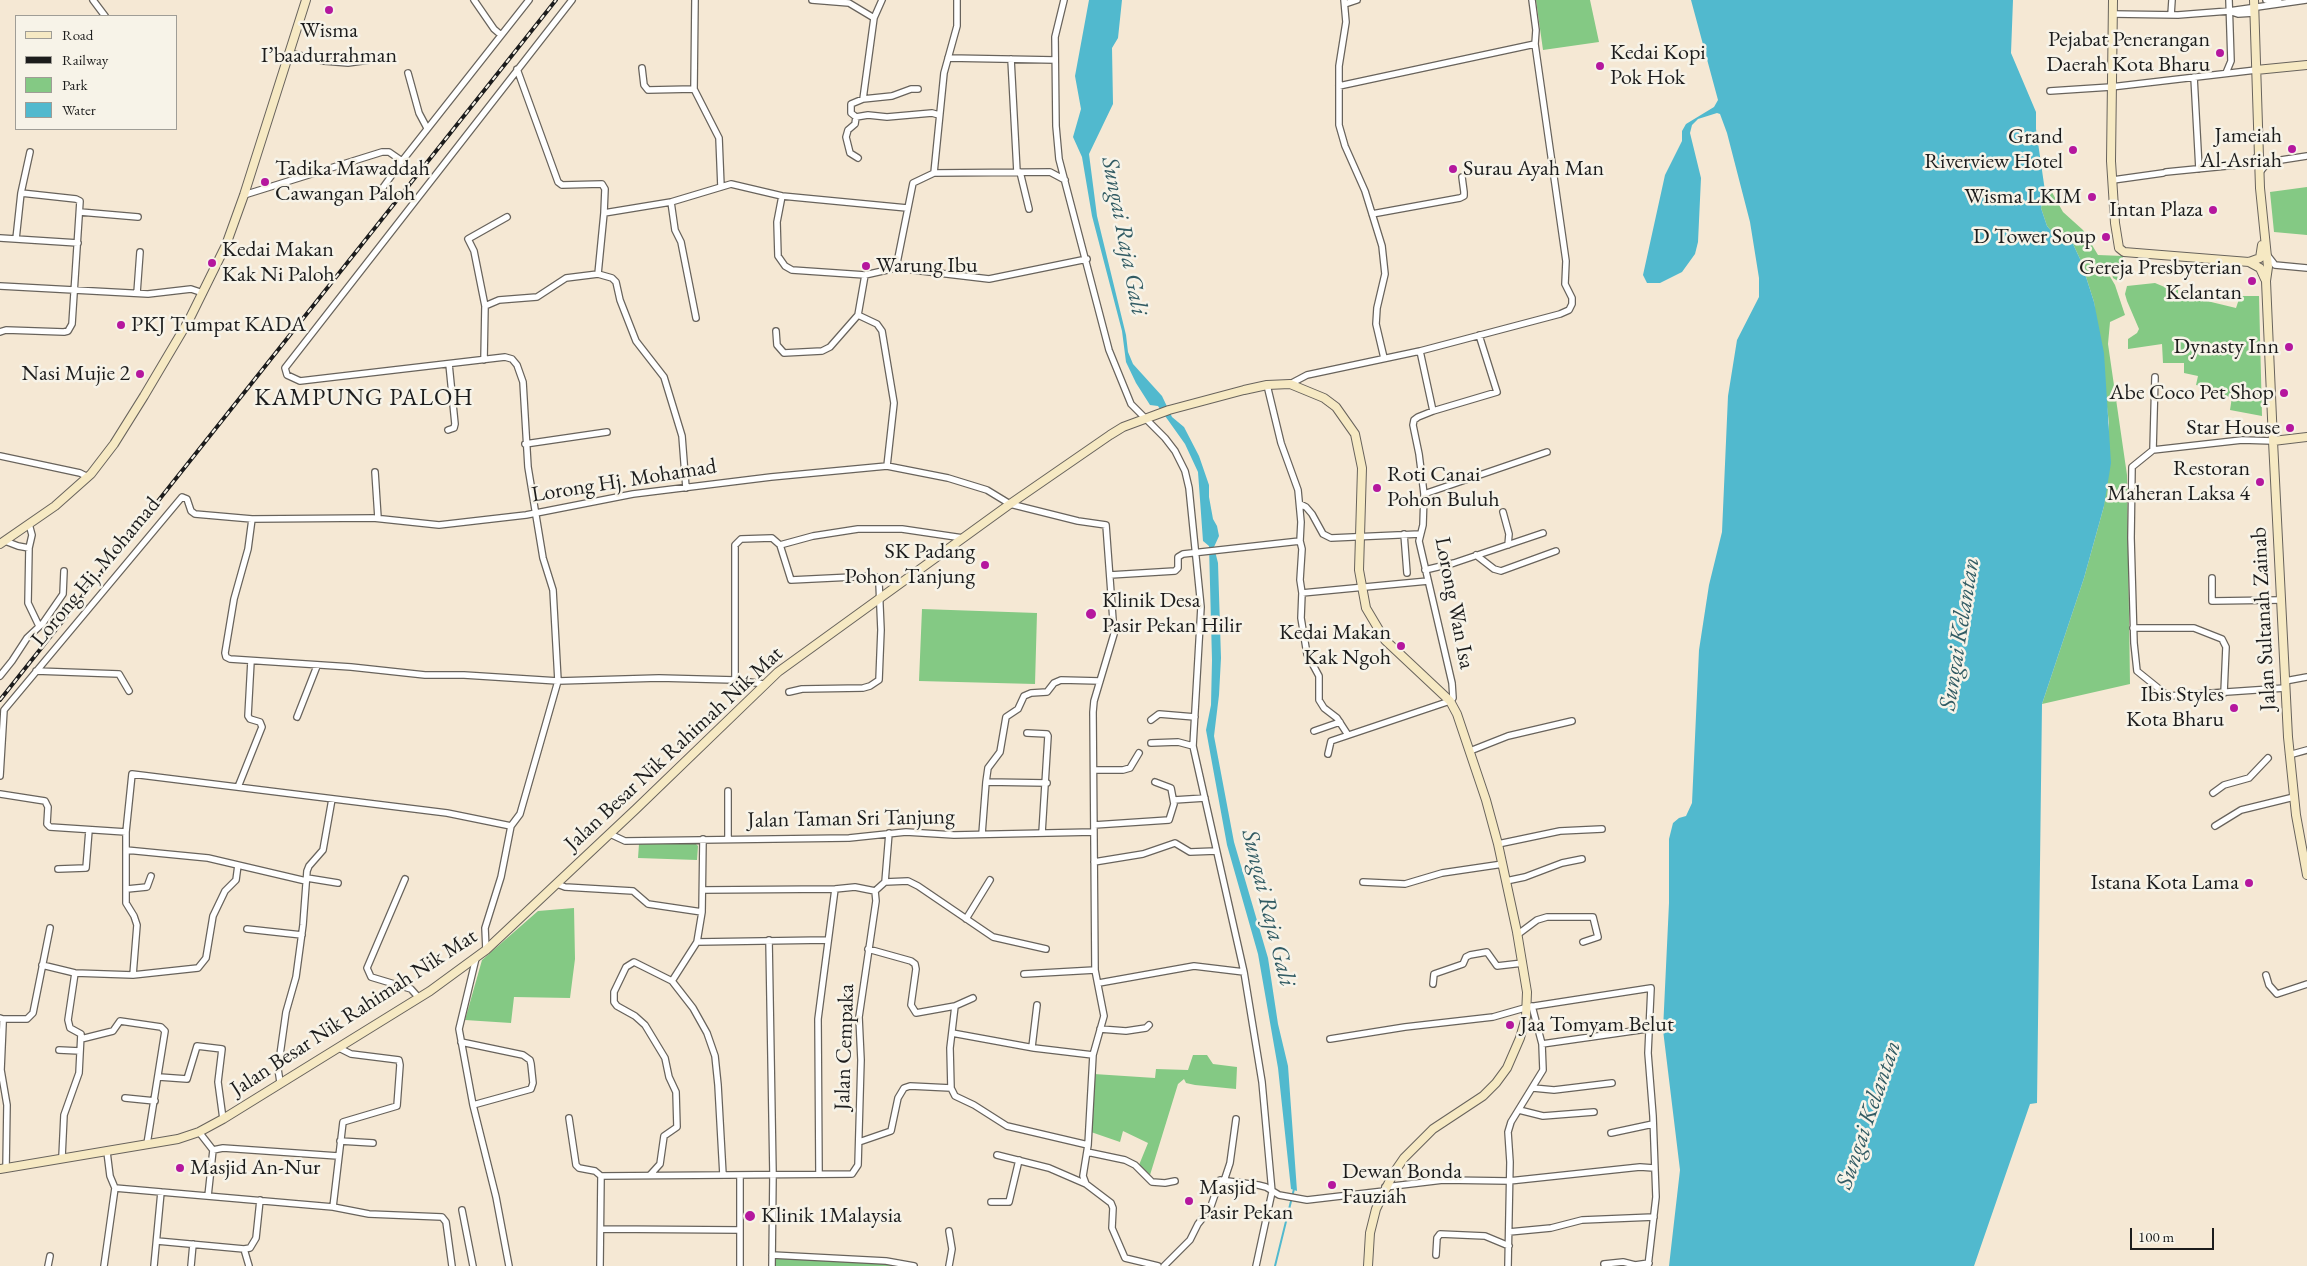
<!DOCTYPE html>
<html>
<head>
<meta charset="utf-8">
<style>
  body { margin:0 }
  #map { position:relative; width:2307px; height:1266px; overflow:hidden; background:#f5e8d4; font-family:"EB Garamond",serif }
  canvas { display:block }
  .legend { position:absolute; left:15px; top:15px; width:162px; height:115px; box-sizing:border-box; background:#f7f3e8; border:1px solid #9f9d96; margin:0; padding:6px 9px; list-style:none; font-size:15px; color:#1c1c1c }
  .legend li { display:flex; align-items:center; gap:10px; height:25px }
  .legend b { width:25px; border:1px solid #9f9d96 }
  .scale { position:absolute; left:2130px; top:1228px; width:84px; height:22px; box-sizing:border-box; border:2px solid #1c1c1c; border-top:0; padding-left:6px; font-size:15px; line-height:18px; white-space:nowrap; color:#1c1c1c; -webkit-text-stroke:4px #f7f3e8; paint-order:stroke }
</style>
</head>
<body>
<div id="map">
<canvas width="2307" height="1266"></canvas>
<ul class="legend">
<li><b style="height:6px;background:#f6e9c3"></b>Road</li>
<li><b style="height:6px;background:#1c1c1c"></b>Railway</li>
<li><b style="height:14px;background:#84c984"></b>Park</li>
<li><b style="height:14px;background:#51b9ce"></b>Water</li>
</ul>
<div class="scale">100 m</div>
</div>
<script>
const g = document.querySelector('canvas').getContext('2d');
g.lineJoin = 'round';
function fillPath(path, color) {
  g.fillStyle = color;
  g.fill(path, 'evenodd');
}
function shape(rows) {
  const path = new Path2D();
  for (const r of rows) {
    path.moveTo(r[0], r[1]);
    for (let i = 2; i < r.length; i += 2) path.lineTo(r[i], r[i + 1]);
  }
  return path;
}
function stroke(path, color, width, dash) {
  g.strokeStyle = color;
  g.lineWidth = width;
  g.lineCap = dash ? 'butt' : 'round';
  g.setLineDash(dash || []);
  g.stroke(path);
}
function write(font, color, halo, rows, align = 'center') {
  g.font = font + ' "EB Garamond",serif';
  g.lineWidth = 5;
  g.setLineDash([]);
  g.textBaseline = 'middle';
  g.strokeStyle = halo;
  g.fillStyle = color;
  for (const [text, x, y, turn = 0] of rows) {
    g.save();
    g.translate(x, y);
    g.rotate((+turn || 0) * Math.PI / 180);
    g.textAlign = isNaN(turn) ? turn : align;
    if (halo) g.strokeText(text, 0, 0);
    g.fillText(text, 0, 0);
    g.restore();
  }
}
fillPath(shape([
  [1536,0,1590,0,1599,42,1543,50],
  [2049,187,2063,212,2083,230,2098,255,2123,256,2123,266,2116,266,2118,281,2113,278,2110,266,2105,268,2115,285,2125,315,2110,322,2108,344,2127,475,2130,684,2042,704,2084,578,2104,506,2109,423,2094,302,2081,261,2073,244,2053,233,2047,226,2041,208,2045,191],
  [2307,187,2307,235,2274,232,2270,192],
  [2155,283,2167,288,2178,290,2178,294,2236,308,2240,296,2259,296,2262,416,2230,410,2232,397,2224,396,2225,391,2196,385,2198,376,2184,373,2184,363,2163,363,2162,344,2128,349,2128,339,2137,333,2139,329,2127,301,2125,294,2127,286],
  [922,609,1037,613,1035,684,919,681],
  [694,842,698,846,697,860,638,858,639,844],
  [574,908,575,959,570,998,514,997,511,1023,465,1020,482,960,538,911],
  [1193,1055,1207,1055,1213,1064,1237,1067,1236,1089,1195,1085,1186,1083,1184,1079,1178,1084,1150,1175,1139,1165,1148,1143,1123,1131,1120,1142,1091,1132,1094,1074,1155,1078,1156,1069,1188,1070],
  [772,1255,914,1266,772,1266]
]), '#84c984');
fillPath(shape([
  [1089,0,1122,0,1118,38,1112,48,1113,104,1089,154,1097,216,1126,335,1128,352,1133,364,1162,396,1172,417,1184,427,1199,456,1209,485,1209,497,1213,519,1217,526,1219,536,1214,547,1218,563,1221,658,1219,695,1214,736,1234,842,1268,958,1278,1024,1288,1066,1297,1191,1291,1189,1278,1068,1258,954,1227,845,1206,730,1211,705,1212,660,1209,546,1203,541,1198,472,1185,444,1158,406,1150,405,1136,383,1126,362,1122,331,1092,216,1082,157,1073,137,1081,109,1075,76],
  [1691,0,2013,0,2011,53,2036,112,2036,129,2045,191,2041,208,2047,226,2053,233,2073,244,2081,261,2094,302,2104,353,2111,463,2104,506,2084,578,2042,704,2037,1103,2030,1104,1974,1266,1669,1266,1680,1170,1663,1030,1669,903,1669,839,1673,823,1679,818,1686,816,1692,803,1699,650,1709,585,1722,532,1728,396,1737,340,1759,297,1759,278,1750,222,1727,133,1720,114,1717,113,1698,119,1692,125,1690,133,1701,178,1698,242,1695,254,1682,272,1660,283,1647,283,1643,275,1665,175,1682,141,1682,131,1686,124,1714,107,1718,100]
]), '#51b9ce');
stroke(shape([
  [1275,1266,1294,1189]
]), '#51b9ce', 2);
const street = shape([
  [93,0,105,16],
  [474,0,494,29,501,35],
  [812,0,849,3,874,18],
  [882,0,874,18,863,99,851,104,851,113,856,117,868,115,887,117,932,113,939,115],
  [1064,0,1055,37,1056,126,1059,159,1109,350,1131,404,1165,438,1175,451,1185,471,1189,488,1201,607,1193,746,1244,972,1262,1082,1272,1192,1256,1266],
  [1344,0,1346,22,1339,66,1339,125,1345,146,1365,191,1382,246,1385,274,1377,308,1376,324,1384,358],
  [2266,0,2279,2],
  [1345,4,1357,0],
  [2229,11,2238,14,2254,13],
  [2113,14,2178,15,2229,11,2306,0],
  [2171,15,2172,0],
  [289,53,324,61,348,63,376,59],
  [948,58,1055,60],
  [1011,59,1017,172],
  [642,68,644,85,648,90,694,89,719,138,721,187],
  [517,69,558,182,562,185,602,184,605,189,604,213,671,202,731,184,782,196,907,208],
  [408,73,419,113,427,128],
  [2226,73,2231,61,2229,0],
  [2194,77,2199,169],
  [1339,86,1535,44],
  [694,89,695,0],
  [2050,91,2111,87,2256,70],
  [863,99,892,96,911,89,918,89],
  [856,117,855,124,848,130,846,137,850,153,858,158],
  [1020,172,1029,209],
  [2166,172,2247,164,2253,161,2259,154],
  [2260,172,2268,162,2307,156],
  [934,173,944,73,957,26,957,0],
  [2113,180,2163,173],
  [379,193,402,161],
  [244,195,382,152,389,152,402,161,529,0],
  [782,196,777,222,778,256,785,266,792,270,865,275],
  [671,202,675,230,681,242,696,318],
  [80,212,138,217],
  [1372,214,1460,198,1464,196,1464,192,1462,177],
  [0,238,78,243],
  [16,239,21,193,30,152],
  [2268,256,2275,265,2307,268],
  [896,268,989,279,1087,259],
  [598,274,612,278,616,282,620,300,636,341,664,377,682,436,686,488],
  [0,286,148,294,191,289,203,293],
  [137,293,140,252],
  [485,306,499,300,537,297,566,278,598,274,604,213],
  [776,331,777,345,784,353,822,351,830,347,858,315],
  [0,332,6,330,64,332,68,331,72,324,80,201,76,199,21,193],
  [1420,351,1560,314,1569,310,1572,304,1572,298,1565,284,1566,261,1535,44,1536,30,1532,0],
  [484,360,485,306,474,251,468,239,507,217],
  [1290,384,1307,375,1420,351,1433,411],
  [1267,385,1281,443,1298,490,1301,522,1300,541,1302,549,1300,580,1302,593,1301,618,1307,654,1319,676,1319,700,1324,708,1337,718,1348,735],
  [448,430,454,428,455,424,449,364],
  [2273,441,2242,440,2153,450,2132,467,2131,538,2134,643,2137,671,2168,696,2285,688],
  [525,444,607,432],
  [2153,450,2155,377],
  [0,456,80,473,88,477],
  [887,466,894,403,882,331,877,324,858,315,865,275,896,268,913,183,934,173,1050,172,1065,180],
  [375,472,378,518],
  [1424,494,1547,452],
  [1300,504,1306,507,1312,514,1323,534,1331,538,1420,534],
  [1503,512,1509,534,1508,545],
  [252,519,248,549,234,599,225,653,226,657,230,659,351,667,425,675,464,675,558,681,659,678,735,680,764,684],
  [29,524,32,535,29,548,28,603,39,626],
  [1404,534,1407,573],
  [5,541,18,546,29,548],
  [780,545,813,536,858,529,902,529,963,538],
  [1476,555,1494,569,1501,571,1556,551],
  [1425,570,1454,563,1543,533],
  [1110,575,1175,571,1178,568,1178,557,1183,554,1300,541],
  [2212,578,2212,601,2281,600],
  [1302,593,1428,581],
  [2133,628,2194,628,2222,639,2226,647,2224,693],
  [36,671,119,674,129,691],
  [0,676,12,661,27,638,43,623,63,594,64,571],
  [735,680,735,545,741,539,772,538,780,545,791,580,873,576,876,577,879,583,881,630,879,680,870,686,863,688,802,689,789,692],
  [2285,681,2307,677],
  [297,717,317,666],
  [1151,720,1159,714,1195,717],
  [1314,731,1340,722],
  [1027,733,1047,734,1048,736,1042,833],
  [1151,743,1178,742,1193,746],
  [1470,751,1508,736,1572,721],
  [1328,754,1331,741,1450,701,1453,698,1452,683,1419,541,1423,525,1424,494,1419,454,1413,425,1414,420,1418,417,1433,411,1497,392,1479,335],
  [2289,755,2307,750],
  [1094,770,1123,770,1130,768,1139,753],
  [0,776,4,710,182,497,187,499,191,511,195,514,252,519,373,518,439,525,526,515,633,494,771,477,887,466,948,478,987,490,1010,504,1078,521,1106,525,1114,634,1094,701,1093,712,1095,970,1104,1016,1093,1055,1088,1145,1083,1176,1086,1184,1111,1203,1113,1208,1112,1228,1125,1258,1158,1266],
  [986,782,988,768,1000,752,1006,717,1018,709,1024,696,1031,693,1047,692,1054,683,1061,680,1100,681],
  [238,787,262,727,260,722,250,719,248,716,251,661],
  [2213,793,2224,785,2249,778,2268,758],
  [0,794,45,801,48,807,47,824,50,827,126,832,126,903,134,916,137,925,133,975],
  [1174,800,1205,798],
  [1094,825,1169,820,1174,804,1171,788,1155,782],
  [2215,826,2241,810,2294,797],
  [126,832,132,774,447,813,511,826],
  [610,834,625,841,849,838,906,832,954,835,1094,832],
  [982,834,986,782,1047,783],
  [728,838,728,791],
  [1498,844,1560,831,1602,829],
  [126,850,208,858,306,881],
  [1094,862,1143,854,1175,843,1190,852,1216,851],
  [58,869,86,868,89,830],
  [307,878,338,883],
  [405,879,367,968,371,977,411,989,419,998],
  [1506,881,1525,877,1562,863,1582,859],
  [885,882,889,833],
  [1363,882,1405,884,1442,873,1503,864],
  [557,884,565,887,633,891,648,904,702,912],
  [127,889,147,887,151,876],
  [703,890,835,889,855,887,875,891],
  [875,891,885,882,908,881,918,886,993,937,1046,949],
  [966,919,990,880],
  [247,929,302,935],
  [1517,935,1537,920,1547,917,1593,917,1598,937,1583,942],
  [769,940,773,1174,772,1266],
  [697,942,702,912,703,839],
  [868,949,911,961,915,964,916,969,911,1005,916,1013,955,1006,973,998],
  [486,950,485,928,501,877,511,826,520,814,558,681,553,590,543,558,528,467,523,382,517,365,512,359,505,357,300,381,287,375,285,368,572,0],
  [476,958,459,1029,473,1105,496,1197,509,1266],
  [42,965,75,973,133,975,198,968,206,958,213,916,225,891,236,880,238,865],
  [1024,974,1095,970],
  [2266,975,2269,985,2277,994,2307,984],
  [672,981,697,942,827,940],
  [1099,983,1194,966,1244,972],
  [1433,984,1434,974,1463,964,1466,957,1470,955,1487,952,1497,966,1523,963],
  [955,1006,950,1048,951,1088,955,1096,974,1105,1007,1126,1088,1145],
  [0,1018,3,1019,3,1024,1,1070,7,1105,6,1168],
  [3,1019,27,1019,33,1013,50,928],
  [1100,1029,1126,1031,1146,1028,1149,1025],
  [952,1033,1034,1048,1093,1055],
  [81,1039,113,1031,120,1021,161,1027,165,1031,147,1144],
  [1330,1039,1405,1027,1493,1017,1528,1007,1651,988,1648,1053,1653,1116,1656,1197,1648,1266],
  [461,1042,523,1055,530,1060,531,1064,533,1083,531,1089,473,1105],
  [1542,1044,1647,1029],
  [1032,1047,1037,1005],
  [59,1050,80,1051],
  [159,1077,187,1079,197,1046,222,1049,218,1082,223,1119],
  [280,1082,278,1069,286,1012,296,977,303,925,307,871,309,866,323,850,332,799],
  [1533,1088,1554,1090,1612,1083],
  [125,1098,155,1101],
  [1519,1110,1543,1116,1594,1112],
  [569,1118,576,1165,579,1168,595,1171,601,1176,852,1174,858,1165,861,1060,859,1017,876,901,875,891],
  [199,1132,213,1150],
  [1611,1133,1653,1124],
  [340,1141,373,1143],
  [859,1142,891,1131,898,1098,904,1088,910,1086,951,1088],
  [213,1150,223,1148,338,1156],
  [107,1152,110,1176,115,1188,333,1207,369,1214,442,1217,446,1222,452,1266],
  [1087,1152,1125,1160,1135,1165,1152,1182,1165,1183,1175,1181],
  [997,1155,1049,1168,1086,1184],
  [62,1157,64,1115,79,1073,81,1034,70,1028,68,1020,75,973],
  [819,1173,818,1019,835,889],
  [650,1175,660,1164,664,1136,677,1127,676,1092,669,1077,665,1058,645,1025,635,1016,617,1006,614,1002,614,992,626,967,634,962,672,981,693,1008,707,1033,715,1056,718,1085,723,1175],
  [1224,1181,1230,1163,1236,1119],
  [1385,1187,1443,1180,1509,1181,1640,1167,1654,1168],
  [208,1196,213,1150],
  [991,1202,1009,1202,1019,1160],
  [333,1207,343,1122,397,1106,400,1065,399,1060,351,1054,339,1048],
  [462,1210,473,1266],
  [602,1229,740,1230],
  [949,1231,952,1249,949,1266],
  [1509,1232,1551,1228,1582,1220,1654,1217],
  [157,1241,244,1249,250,1248,256,1238,260,1200],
  [244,1249,249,1266],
  [772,1255,886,1261,914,1266],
  [1436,1255,1437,1238,1440,1234,1485,1236,1509,1246],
  [1604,1264,1623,1262,1635,1265,1649,1263],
  [48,1266,50,1256],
  [104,1266,115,1188],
  [154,1266,161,1192],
  [191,1266,193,1244],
  [600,1266,601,1176],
  [740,1266,740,1175],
  [1164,1266,1190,1240,1198,1224,1210,1209,1220,1180,1258,1185,1266,1187,1279,1195,1307,1200,1384,1191],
  [1508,1266,1510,1162,1508,1132,1511,1122,1543,1070,1542,1044,1532,1006]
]);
const secondary = shape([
  [2113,0,2111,161,2115,223,2119,248,2124,252,2249,262,2260,258,2262,245],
  [2254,0,2260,188,2268,267,2266,281,2273,441,2288,737,2296,815,2307,875],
  [2256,70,2307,65],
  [2249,262,2260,268,2265,279],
  [2273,441,2307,437],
  [0,544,55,506,91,474,114,444,144,396,189,320,226,245,244,195,306,0],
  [0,1169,178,1139,199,1132,223,1119,430,991,486,950,636,809,778,672,1010,504,1110,435,1123,427,1169,410,1244,390,1267,385,1290,384,1324,398,1336,407,1355,434,1362,468,1359,570,1366,608,1385,640,1450,701,1457,714,1486,800,1498,844,1517,932,1527,992,1526,1017,1520,1038,1507,1068,1496,1083,1483,1096,1433,1129,1404,1158,1393,1174,1376,1209,1370,1233,1368,1266]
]);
stroke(street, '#68635c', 8);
stroke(secondary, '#68635c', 10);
stroke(street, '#fff', 5.5);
stroke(secondary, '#f6e9c3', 8);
const rail = shape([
  [0,700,556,0]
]);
stroke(rail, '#1c1c1c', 4);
stroke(rail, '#f7f3e8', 2, [5.5]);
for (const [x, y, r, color] of [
  [329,10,5,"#b5179e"],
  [2220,53,5,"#b5179e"],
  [1600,66,5,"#b5179e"],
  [2292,149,5,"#b5179e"],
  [2073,150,5,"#b5179e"],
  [1453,169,5,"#b5179e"],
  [265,182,5,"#b5179e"],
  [2092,197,5,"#b5179e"],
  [2213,210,5,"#b5179e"],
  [2106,237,5,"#b5179e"],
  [212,263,5,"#b5179e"],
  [866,266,5,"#b5179e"],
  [2252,281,5,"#b5179e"],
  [121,325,5,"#b5179e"],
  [2289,347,5,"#b5179e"],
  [140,374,5,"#b5179e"],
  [2284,393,5,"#b5179e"],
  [2290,428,5,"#b5179e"],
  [2260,482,5,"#b5179e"],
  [1377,488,5,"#b5179e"],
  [985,565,5,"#b5179e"],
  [1091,614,6,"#b5179e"],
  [1401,646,5,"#b5179e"],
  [2234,708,5,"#b5179e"],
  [2249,883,5,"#b5179e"],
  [1510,1025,5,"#b5179e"],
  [180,1168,5,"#b5179e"],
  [1332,1185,5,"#b5179e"],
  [1189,1201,5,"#b5179e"],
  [750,1216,6,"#b5179e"]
]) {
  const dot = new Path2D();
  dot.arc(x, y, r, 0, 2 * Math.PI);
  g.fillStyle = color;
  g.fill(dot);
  stroke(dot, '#f7f3e8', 2);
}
write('22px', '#1c1c1c', '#f7f3e8', [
  ["Wisma",329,31,"center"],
  ["I’baadurrahman",329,56,"center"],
  ["Pejabat Penerangan",2210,40],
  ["Daerah Kota Bharu",2210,65],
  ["Kedai Kopi",1610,53,"left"],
  ["Pok Hok",1610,78,"left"],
  ["Jameiah",2282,136],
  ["Al-Asriah",2282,161],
  ["Grand",2063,137],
  ["Riverview Hotel",2063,162],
  ["Tadika Mawaddah",275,169,"left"],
  ["Cawangan Paloh",275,194,"left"],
  ["Surau Ayah Man",1463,169,"left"],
  ["Wisma LKIM",2082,197],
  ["Intan Plaza",2203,210],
  ["D Tower Soup",2096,237],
  ["Kedai Makan",222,250,"left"],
  ["Kak Ni Paloh",222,275,"left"],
  ["Warung Ibu",876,266,"left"],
  ["Gereja Presbyterian",2242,268],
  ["Kelantan",2242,293],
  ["PKJ Tumpat KADA",131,325,"left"],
  ["Dynasty Inn",2279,347],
  ["Nasi Mujie 2",130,374],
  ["Abe Coco Pet Shop",2274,393],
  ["Star House",2280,428],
  ["Restoran",2250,469],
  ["Maheran Laksa 4",2250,494],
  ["Roti Canai",1387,475,"left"],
  ["Pohon Buluh",1387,500,"left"],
  ["SK Padang",975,552],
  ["Pohon Tanjung",975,577],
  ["Klinik Desa",1102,601,"left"],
  ["Pasir Pekan Hilir",1102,626,"left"],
  ["Kedai Makan",1391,633],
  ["Kak Ngoh",1391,658],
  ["Ibis Styles",2224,695],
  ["Kota Bharu",2224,720],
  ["Istana Kota Lama",2239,883],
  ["Jaa Tomyam Belut",1520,1025,"left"],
  ["Masjid An-Nur",190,1168,"left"],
  ["Dewan Bonda",1342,1172,"left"],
  ["Fauziah",1342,1197,"left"],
  ["Masjid",1199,1188,"left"],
  ["Pasir Pekan",1199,1213,"left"],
  ["Klinik 1Malaysia",761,1216,"left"]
], 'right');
write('22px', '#1c1c1c', '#f7f3e8', [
  ["Lorong Hj. Mohamad",624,481,-9],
  ["Lorong Hj. Mohamad",96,572,-50],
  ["Lorong Wan Isa",1454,603,79],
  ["Jalan Sultanah Zainab",2264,619,-93],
  ["Jalan Besar Nik Rahimah Nik Mat",674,749,-43],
  ["Jalan Taman Sri Tanjung",851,819,-1],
  ["Jalan Besar Nik Rahimah Nik Mat",354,1013,-33],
  ["Jalan Cempaka",845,1047,-88]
]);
write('italic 24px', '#315b63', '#f7f3e8', [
  ["Sungai Raja Gali",1124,236,79],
  ["Sungai Kelantan",1960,634,-81],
  ["Sungai Raja Gali",1268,908,76],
  ["Sungai Kelantan",1869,1115,-71]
]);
g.letterSpacing = '1px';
write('24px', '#1c1c1c', '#f7f3e8', [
  ["KAMPUNG PALOH",364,398]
]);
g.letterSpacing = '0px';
</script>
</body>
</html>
